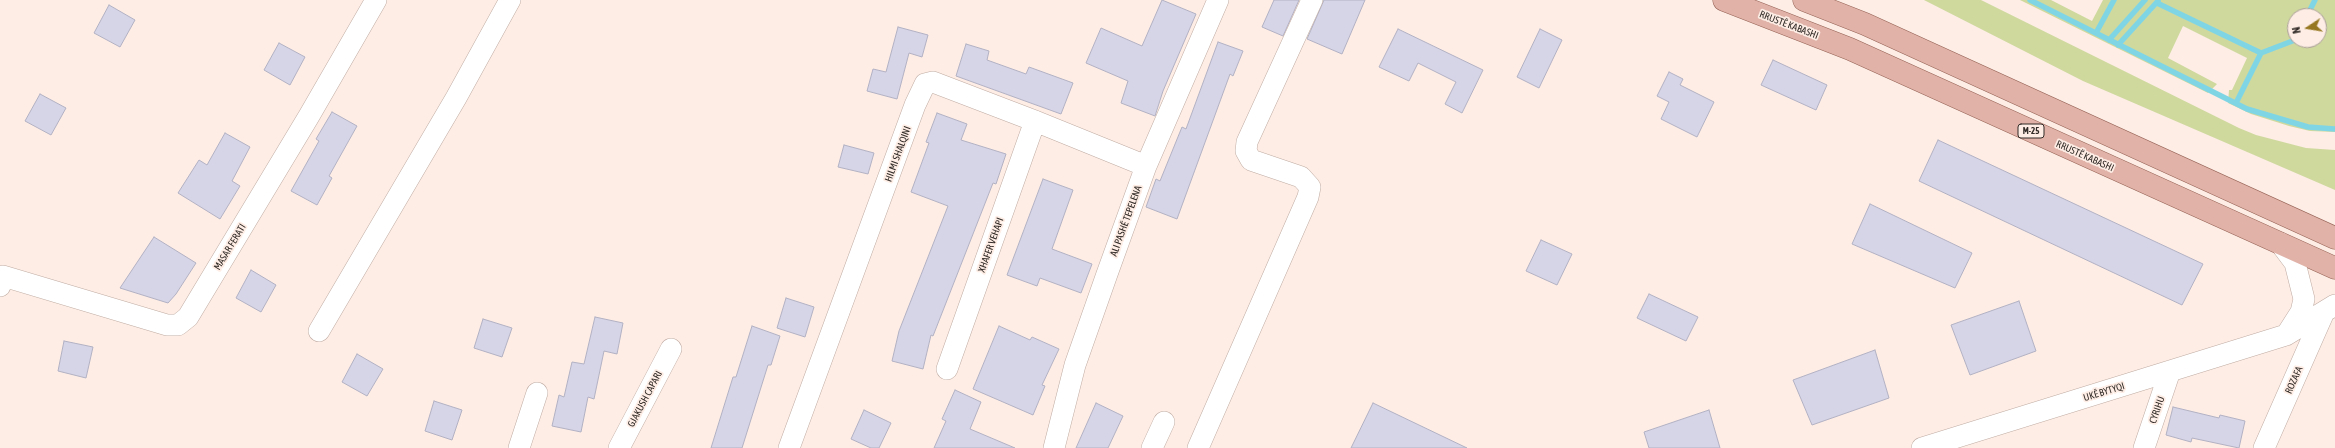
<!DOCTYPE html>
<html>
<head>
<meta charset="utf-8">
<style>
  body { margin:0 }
  #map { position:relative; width:2335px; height:448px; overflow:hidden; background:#fdede5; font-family:"Asap Condensed",sans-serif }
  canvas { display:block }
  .north { position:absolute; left:2287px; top:8px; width:40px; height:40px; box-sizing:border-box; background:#fdede5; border:1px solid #ac9f99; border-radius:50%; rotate:258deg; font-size:11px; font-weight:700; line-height:16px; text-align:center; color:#322b27 }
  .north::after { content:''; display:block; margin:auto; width:14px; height:18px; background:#977820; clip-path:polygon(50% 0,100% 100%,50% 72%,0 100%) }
</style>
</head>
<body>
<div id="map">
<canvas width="2335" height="448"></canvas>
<div class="north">N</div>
</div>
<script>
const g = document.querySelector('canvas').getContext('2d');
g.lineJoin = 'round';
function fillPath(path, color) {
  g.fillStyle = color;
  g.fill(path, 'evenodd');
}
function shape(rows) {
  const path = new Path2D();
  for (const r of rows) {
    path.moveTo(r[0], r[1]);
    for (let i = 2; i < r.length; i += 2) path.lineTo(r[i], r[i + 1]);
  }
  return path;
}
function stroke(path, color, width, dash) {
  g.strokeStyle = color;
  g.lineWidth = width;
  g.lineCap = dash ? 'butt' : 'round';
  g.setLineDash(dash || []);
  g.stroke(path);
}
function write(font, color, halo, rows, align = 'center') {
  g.font = font + ' "Asap Condensed",sans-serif';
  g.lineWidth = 3.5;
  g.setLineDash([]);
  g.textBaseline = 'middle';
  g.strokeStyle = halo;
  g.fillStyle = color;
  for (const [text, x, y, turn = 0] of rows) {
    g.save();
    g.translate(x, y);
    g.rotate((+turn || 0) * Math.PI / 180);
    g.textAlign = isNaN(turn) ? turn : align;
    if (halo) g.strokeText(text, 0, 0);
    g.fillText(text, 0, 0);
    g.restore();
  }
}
fillPath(shape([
  [1924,0,1981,0,2239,128,2256,135,2306,148,2335,150,2335,190,2083,81],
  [2020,0,2051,0,2092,21,2103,0,2335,0,2335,132,2310,131,2289,126,2251,114,2228,103,2229,90,2232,90,2247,58,2183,26,2168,58,2217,84,2208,93],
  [2295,16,2319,16,2319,40,2295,40]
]), '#cfd99e');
stroke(shape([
  [2030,0,2247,109,2308,127,2335,129],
  [2157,3,2261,53],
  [2307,16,2315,0],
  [2096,33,2114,0],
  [2109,40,2145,0],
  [2118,45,2158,1],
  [2236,103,2261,53,2295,40]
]), '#80d5e5', 5.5);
const building = shape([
  [1162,0,1196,14,1163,91,1155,116,1121,103,1128,81,1086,63,1101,28,1142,46,1162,0],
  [1274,0,1299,0,1283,36,1262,27,1274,0],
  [1324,0,1365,0,1342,54,1307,39,1324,0],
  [109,5,135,20,120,47,94,33,109,5],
  [898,27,928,35,922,57,909,53,897,99,867,91,873,69,886,72,898,27],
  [1398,29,1483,70,1462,113,1445,104,1456,82,1418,63,1409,81,1379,67,1398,29],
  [1540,29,1562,40,1539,88,1517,77,1540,29],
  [1218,42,1243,51,1233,76,1230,74,1177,219,1146,207,1156,179,1160,181,1182,127,1186,129,1218,42],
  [279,43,305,57,290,85,264,70,279,43],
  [966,44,989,51,987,60,1026,74,1029,67,1073,83,1061,114,956,76,966,44],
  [1773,60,1827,85,1816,110,1761,85,1773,60],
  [1669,72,1683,79,1680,85,1714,102,1697,137,1661,119,1669,102,1657,96,1669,72],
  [40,94,66,108,51,135,25,121,40,94],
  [332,112,357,126,329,176,332,178,317,205,291,191,319,141,316,139,332,112],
  [937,113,967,124,961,140,1006,154,996,184,993,183,933,336,931,335,923,369,892,361,899,331,948,206,911,192,929,143,926,142,937,113],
  [225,133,250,147,232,181,240,186,220,219,178,193,199,160,207,165,225,133],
  [1938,140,2203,264,2182,305,1919,181,1938,140],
  [844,145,874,153,868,174,838,167,844,145],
  [1043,179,1073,190,1052,249,1092,264,1081,293,1040,278,1037,286,1007,275,1043,179],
  [1870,204,1972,253,1955,288,1852,244,1870,204],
  [154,237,196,263,176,294,168,303,120,288,154,237],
  [1541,240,1572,254,1557,285,1526,271,1541,240],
  [251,270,276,285,261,312,236,298,251,270],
  [1649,294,1698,317,1686,341,1637,318,1649,294],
  [786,298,814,307,805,337,777,328,786,298],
  [2019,301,2036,351,1970,375,1951,325,2019,301],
  [595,317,623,323,617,354,604,351,594,399,588,397,581,432,552,426,559,395,564,397,572,362,584,364,595,317],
  [483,319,512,328,502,357,474,348,483,319],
  [752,326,780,336,771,365,768,365,742,448,711,448,733,377,736,377,752,326],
  [999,326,1030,340,1032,337,1059,349,1042,385,1045,386,1033,415,973,389,999,326],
  [64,341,93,347,86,378,58,371,64,341],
  [1875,350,1889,398,1812,425,1793,380,1875,350],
  [357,354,383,369,367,396,342,382,357,354],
  [955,390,981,402,970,429,1015,448,934,448,946,421,942,419,955,390],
  [434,401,462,410,452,440,425,431,434,401],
  [1096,403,1123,416,1108,448,1076,448,1096,403],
  [1373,403,1467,448,1351,448,1373,403],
  [2173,407,2219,418,2220,415,2245,421,2239,448,2192,438,2191,442,2166,435,2173,407],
  [864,410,891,423,879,448,871,448,851,439,864,410],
  [1709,410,1720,448,1649,448,1644,432,1709,410]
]);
fillPath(building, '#d6d5e8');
stroke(building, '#b2b1c3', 1);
const street = shape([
  [2280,243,2295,263,2304,299,2301,312,2287,334],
  [0,286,3,276,167,325,178,325,188,317,309,116,376,0],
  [319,331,456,98,510,0],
  [947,369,1035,121],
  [519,448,537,393],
  [619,448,671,349],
  [789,448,915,105,925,84,933,82,1035,121,1146,166],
  [1054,448,1075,365,1107,274,1146,166,1218,0],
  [1152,448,1164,422],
  [1198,448,1308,197,1310,187,1301,177,1251,160,1246,151,1247,142,1312,0],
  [1922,448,2286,335,2335,305],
  [2144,448,2170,371],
  [2264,448,2324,312]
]);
const primary = shape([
  [1724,0,1850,49,2335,268],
  [1804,0,1865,24,2335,238]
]);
stroke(street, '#c0aca3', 22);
stroke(primary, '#966255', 23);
stroke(street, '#fff', 21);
stroke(primary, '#e0b2a8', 22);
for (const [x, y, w] of [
  [2031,131,26]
]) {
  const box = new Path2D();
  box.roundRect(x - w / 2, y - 7, w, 14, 3);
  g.fillStyle = '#fdede5';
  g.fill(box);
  stroke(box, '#322b27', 1);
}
write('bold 9px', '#322b27', null, [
  ["M-25",2031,131]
]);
write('10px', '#322b27', '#fdede5', [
  ["RRUSTË KABASHI",1789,25,21],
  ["HILMI SHALQINI",898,154,-70],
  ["RRUSTË KABASHI",2085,156,24],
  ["ALI PASHË TEPELENA",1126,221,-70],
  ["XHAFER VEHAPI",991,245,-70],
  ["MASAR FERATI",230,247,-59],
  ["ROZAFA",2294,380,-66],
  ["UKË BYTYQI",2104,392,-17],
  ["GJAKUSH CAPARI",645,399,-62],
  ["CYRIHU",2157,410,-71]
]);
</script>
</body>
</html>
